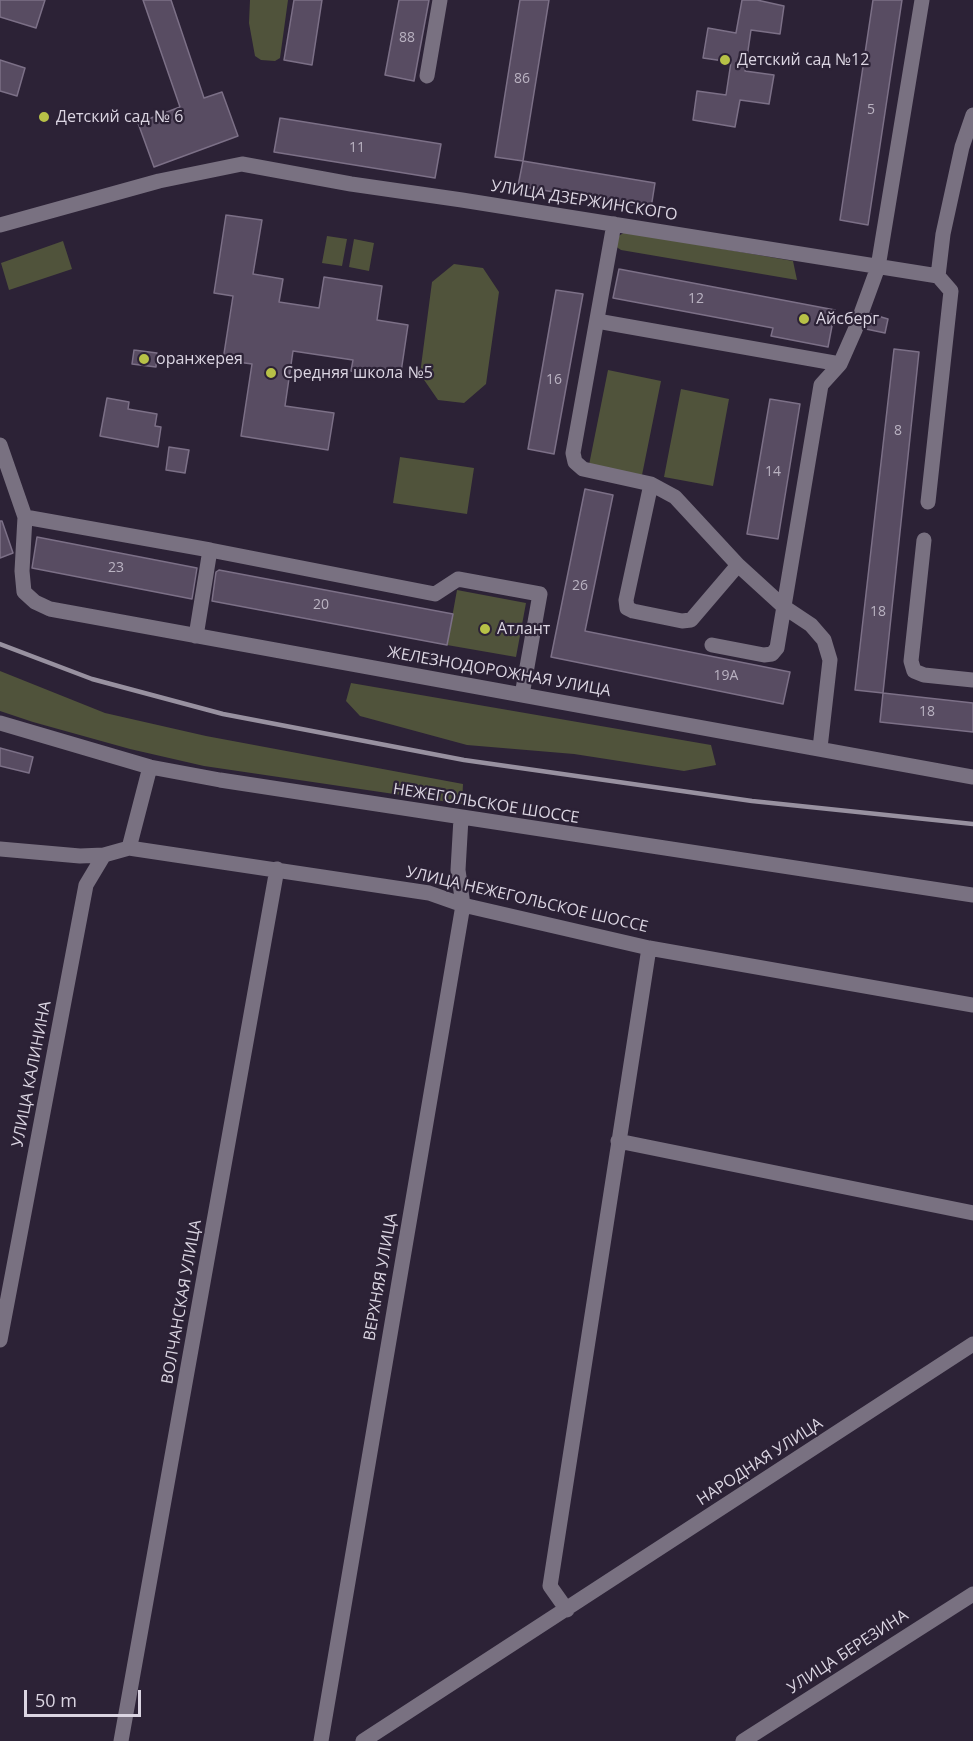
<!DOCTYPE html>
<html>
<head>
<meta charset="utf-8">
<style>
  body { margin:0 }
  #map { position:relative; width:973px; height:1741px; overflow:hidden; background:#2c2236; font-family:"Open Sans",sans-serif }
  canvas { display:block }
  .scale { position:absolute; left:24px; top:1690px; width:117px; height:27px; box-sizing:border-box; border:3px solid #dbd5e2; border-top:0; padding-left:8px; font-size:18px; line-height:21px; white-space:nowrap; color:#dbd5e2; -webkit-text-stroke:4px #2c2236; paint-order:stroke }
</style>
</head>
<body>
<div id="map">
<canvas width="973" height="1741"></canvas>
<div class="scale">50 m</div>
</div>
<script>
const g = document.querySelector('canvas').getContext('2d');
g.lineJoin = 'round';
function fillPath(path, color) {
  g.fillStyle = color;
  g.fill(path, 'evenodd');
}
function shape(rows) {
  const path = new Path2D();
  for (const r of rows) {
    path.moveTo(r[0], r[1]);
    for (let i = 2; i < r.length; i += 2) path.lineTo(r[i], r[i + 1]);
  }
  return path;
}
function stroke(path, color, width, dash) {
  g.strokeStyle = color;
  g.lineWidth = width;
  g.lineCap = dash ? 'butt' : 'round';
  g.setLineDash(dash || []);
  g.stroke(path);
}
function write(font, color, halo, rows, align = 'center') {
  g.font = font + ' "Open Sans",sans-serif';
  g.lineWidth = 4.5;
  g.setLineDash([]);
  g.textBaseline = 'middle';
  g.strokeStyle = halo;
  g.fillStyle = color;
  for (const [text, x, y, turn = 0] of rows) {
    g.save();
    g.translate(x, y);
    g.rotate((+turn || 0) * Math.PI / 180);
    g.textAlign = isNaN(turn) ? turn : align;
    if (halo) g.strokeText(text, 0, 0);
    g.fillText(text, 0, 0);
    g.restore();
  }
}
fillPath(shape([
  [250,0,288,0,280,58,275,61,261,60,255,56,249,23],
  [625,232,793,261,797,280,621,250,615,246,617,237],
  [327,236,347,239,342,266,322,263],
  [354,239,374,243,369,271,349,267],
  [63,241,72,269,9,290,1,263],
  [454,264,483,268,499,292,486,384,464,403,438,400,420,374,432,282],
  [608,370,661,381,642,475,589,465],
  [681,389,729,399,713,486,664,477],
  [400,457,474,468,467,514,393,503],
  [457,590,526,603,516,657,447,645],
  [0,671,105,713,206,736,463,784,462,804,204,766,130,749,33,722,0,711],
  [351,683,711,745,716,765,684,771,574,754,467,745,360,716,346,701]
]), '#50533b');
const building = shape([
  [0,0,45,0,36,28,0,17,0,0],
  [143,0,171,0,204,98,222,92,238,136,154,167,138,123,180,107,143,0],
  [294,0,322,0,312,65,284,60,294,0],
  [399,0,429,0,414,81,385,75,399,0],
  [520,0,549,0,523,161,495,157,520,0],
  [742,0,757,0,784,6,780,34,751,30,745,71,774,75,769,104,740,100,735,127,693,120,697,91,726,95,731,62,703,58,708,28,736,33,742,0],
  [873,0,902,0,868,225,840,220,873,0],
  [0,60,25,68,17,96,0,91,0,60],
  [280,118,441,144,435,178,274,152,280,118],
  [523,161,655,183,651,208,518,186,523,161],
  [226,215,262,220,253,274,283,279,279,302,319,308,324,277,382,286,377,320,408,325,400,379,351,371,353,360,293,351,285,406,334,413,328,450,241,436,252,364,223,360,233,296,214,293,226,215],
  [619,269,835,310,828,347,771,336,773,328,613,298,619,269],
  [556,290,583,294,554,454,528,449,556,290],
  [871,314,888,319,885,333,866,329,871,314],
  [894,349,919,352,883,693,855,690,894,349],
  [134,350,157,353,156,367,132,364,134,350],
  [107,398,129,402,128,409,157,414,155,426,161,427,158,447,100,436,107,398],
  [770,399,800,404,778,539,747,534,770,399],
  [169,447,189,450,185,473,166,470,169,447],
  [585,489,613,495,585,631,790,672,783,704,551,657,585,489],
  [0,521,2,521,13,553,0,558,0,521],
  [37,537,197,568,192,599,32,568,37,537],
  [219,570,453,614,447,645,212,601,216,572,219,570],
  [883,693,973,703,973,732,880,722,883,693],
  [0,748,33,757,29,773,0,766,0,748]
]);
fillPath(building, '#584c62');
stroke(building, '#7c7087', 1.5);
stroke(shape([
  [427,76,440,0],
  [614,224,573,453,575,462,583,469,651,484,675,497,738,565,784,607,811,625,824,640,830,660,820,748],
  [0,225,159,181,242,164,351,184,462,200,938,276,951,291,928,502],
  [938,276,943,234,962,147,973,115],
  [597,321,840,364],
  [0,445,25,517,22,571,24,592,35,602,50,609,973,777],
  [651,484,626,600,627,608,633,611,682,621,691,620,738,565],
  [25,517,210,550],
  [924,540,911,661,914,671,924,675,973,680],
  [196,636,210,550,435,594,458,579,540,594,522,695],
  [712,645,764,655,772,654,777,648,821,385,840,364,855,330,878,267,922,0],
  [0,723,150,767,220,780,973,895],
  [129,848,150,767],
  [0,849,80,856,104,855,129,848,429,893,463,905,649,948,973,1005],
  [618,1141,973,1213],
  [0,1340,86,885,104,855],
  [567,1610,550,1586,649,948],
  [121,1741,277,869],
  [321,1741,463,905,458,870,461,818],
  [363,1741,973,1344],
  [743,1741,973,1594]
]), '#797181', 15);
stroke(shape([
  [0,644,92,679,223,714,464,760,752,801,973,824]
]), '#9891a0', 4.5);
for (const [x, y, r, color] of [
  [725,60,6,"#b7c147"],
  [44,117,6,"#b7c147"],
  [804,319,6,"#b7c147"],
  [144,359,6,"#b7c147"],
  [271,373,6,"#b7c147"],
  [485,629,6,"#b7c147"]
]) {
  const dot = new Path2D();
  dot.arc(x, y, r, 0, 2 * Math.PI);
  g.fillStyle = color;
  g.fill(dot);
  stroke(dot, '#2c2236', 2);
}
write('14px', '#bab3c2', null, [
  ["88",407,38],
  ["86",522,79],
  ["5",871,110],
  ["11",357,148],
  ["12",696,299],
  ["16",554,380],
  ["8",898,431],
  ["14",773,472],
  ["23",116,568],
  ["26",580,586],
  ["20",321,605],
  ["18",878,612],
  ["19А",726,676],
  ["18",927,712]
]);
write('16px', '#dbd5e2', '#2c2236', [
  ["Детский сад №12",737,60],
  ["Детский сад № 6",56,117],
  ["Айсберг",816,319],
  ["оранжерея",156,359],
  ["Средняя школа №5",283,373],
  ["Атлант",497,629]
], 'left');
write('16px', '#dbd5e2', '#2c2236', [
  ["УЛИЦА ДЗЕРЖИНСКОГО",584,201,9],
  ["ЖЕЛЕЗНОДОРОЖНАЯ УЛИЦА",499,672,10],
  ["НЕЖЕГОЛЬСКОЕ ШОССЕ",486,804,9],
  ["УЛИЦА НЕЖЕГОЛЬСКОЕ ШОССЕ",527,900,13],
  ["УЛИЦА КАЛИНИНА",32,1074,-79],
  ["ВЕРХНЯЯ УЛИЦА",381,1277,-80],
  ["ВОЛЧАНСКАЯ УЛИЦА",182,1302,-80],
  ["НАРОДНАЯ УЛИЦА",760,1462,-33],
  ["УЛИЦА БЕРЕЗИНА",848,1652,-33]
]);
</script>
</body>
</html>
